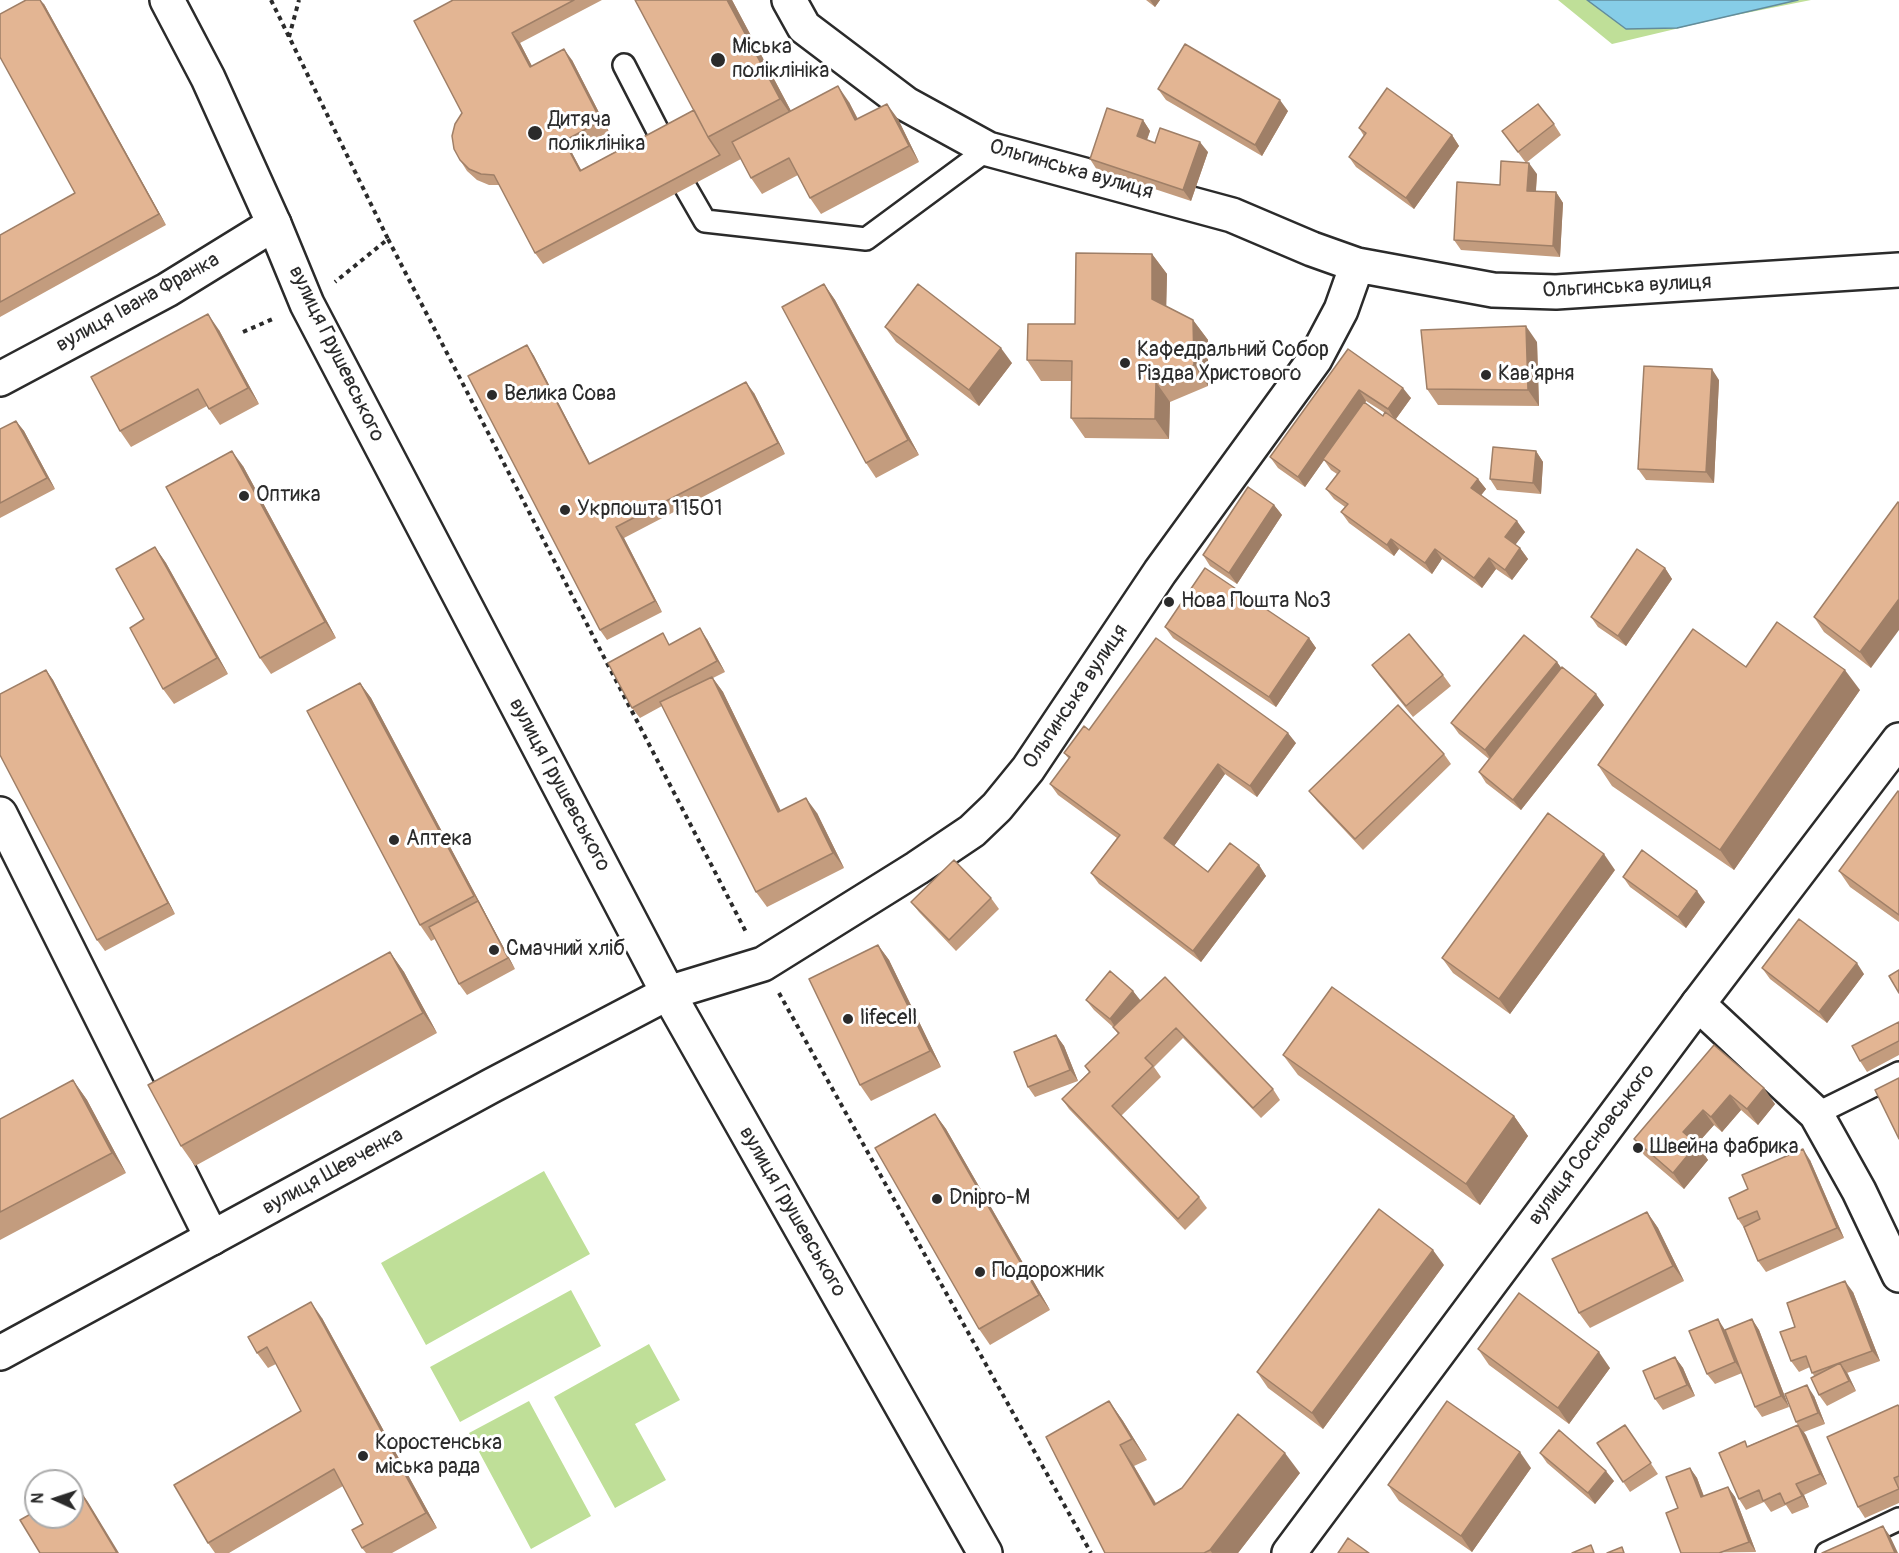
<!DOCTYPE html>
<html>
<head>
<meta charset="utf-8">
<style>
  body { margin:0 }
  #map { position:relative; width:1899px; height:1553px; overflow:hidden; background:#fff; font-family:Pangolin,sans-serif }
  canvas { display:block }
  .north { position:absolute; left:24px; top:1469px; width:60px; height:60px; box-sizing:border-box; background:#fff; border:2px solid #aaa; border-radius:50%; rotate:273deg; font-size:16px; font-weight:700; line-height:24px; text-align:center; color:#2b2b2b }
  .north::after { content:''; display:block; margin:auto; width:21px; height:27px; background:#2b2b2b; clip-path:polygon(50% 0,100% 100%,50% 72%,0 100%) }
</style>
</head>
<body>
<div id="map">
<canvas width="1899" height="1553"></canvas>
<div class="north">N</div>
</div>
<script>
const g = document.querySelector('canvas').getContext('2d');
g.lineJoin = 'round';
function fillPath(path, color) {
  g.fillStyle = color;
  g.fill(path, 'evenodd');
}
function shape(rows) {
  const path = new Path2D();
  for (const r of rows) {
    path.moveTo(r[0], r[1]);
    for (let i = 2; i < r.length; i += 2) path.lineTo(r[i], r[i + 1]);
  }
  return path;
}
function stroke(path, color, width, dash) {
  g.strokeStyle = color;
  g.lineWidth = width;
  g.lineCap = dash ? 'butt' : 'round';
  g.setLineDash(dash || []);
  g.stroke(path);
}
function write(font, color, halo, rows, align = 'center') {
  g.font = font + ' Pangolin,sans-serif';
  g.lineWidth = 6;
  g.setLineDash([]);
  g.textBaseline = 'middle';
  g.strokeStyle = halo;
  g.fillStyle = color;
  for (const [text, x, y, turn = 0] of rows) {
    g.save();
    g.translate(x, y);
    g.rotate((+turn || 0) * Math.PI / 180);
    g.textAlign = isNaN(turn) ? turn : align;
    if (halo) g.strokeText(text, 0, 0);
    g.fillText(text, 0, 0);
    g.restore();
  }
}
fillPath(shape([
  [1558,0,1811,0,1726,17,1612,44],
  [544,1171,590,1254,426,1345,381,1263],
  [571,1290,601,1346,460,1422,430,1367],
  [649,1344,680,1400,635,1424,666,1480,615,1508,554,1397],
  [529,1401,591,1516,531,1549,469,1433]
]), '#bfdf98');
const water = shape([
  [1587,0,1798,0,1677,28,1626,29,1587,0]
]);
fillPath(water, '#86cde7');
stroke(water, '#628c9c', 1.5);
const service = shape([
  [624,65,662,139],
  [686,188,705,221,866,239,988,149],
  [1816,1114,1899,1073],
  [1827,1553,1899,1519]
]);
const minor = shape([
  [789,0,804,27,906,104,988,149,1232,215,1312,249,1357,265,1493,290,1556,292,1899,270],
  [0,814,212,1238],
  [668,993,763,964,917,868,972,831,997,807,1028,769,1160,572,1315,359,1341,310,1357,265],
  [1698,1004,1816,1114,1859,1191,1899,1275]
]);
const tertiary = shape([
  [0,379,167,290,274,224],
  [0,1353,491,1086,668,993],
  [1289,1553,1698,1004,1899,740]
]);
const trunk = shape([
  [167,0,208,78,274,224,307,304,668,993,985,1553]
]);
stroke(service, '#2b2b2b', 26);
stroke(minor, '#2b2b2b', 38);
stroke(tertiary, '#2b2b2b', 38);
stroke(trunk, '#2b2b2b', 38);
stroke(shape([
  [271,0,388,239,335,282],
  [289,37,299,0],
  [388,239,747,934],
  [243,332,275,318],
  [779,993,1091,1553]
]), '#2b2b2b', 4, [4.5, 4.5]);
stroke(service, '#fff', 21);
stroke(minor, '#fff', 33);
stroke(tertiary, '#fff', 33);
stroke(trunk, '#fff', 33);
fillPath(shape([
  [453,0,602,0,520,43,532,66,572,60,609,132,571,151,581,170,694,110,635,0,732,0,791,111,849,102,858,119,898,119,919,162,821,214,810,198,798,175,762,194,751,178,741,159,543,264,535,253,500,185,489,185,477,180,467,171,460,160,462,113],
  [1146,0,1160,0,1155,7],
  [44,4,166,225,0,317,0,235,75,193],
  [1158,89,1288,111,1262,156,1166,100],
  [1143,120,1150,131,1147,140,1155,143,1208,152,1191,201,1097,170,1090,159],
  [1554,124,1561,135,1526,163,1502,131],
  [1359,128,1452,135,1459,146,1414,209,1356,167,1349,157,1364,136],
  [1537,174,1536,191,1556,192,1563,203,1560,257,1461,250,1454,240,1500,185],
  [1152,254,1167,274,1166,306,1193,320,1208,340,1208,386,1170,402,1169,439,1085,438,1071,418,1071,381,1041,381,1027,360,1075,324],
  [824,284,835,300,919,455,876,478,866,463],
  [885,327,1012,363,979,406,896,342],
  [219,330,259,404,220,425,207,406,131,447,120,431],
  [1537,342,1539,406,1438,405,1427,389],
  [527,345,534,356,590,464,754,393,785,454,624,538,662,612,607,640,600,630],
  [1348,349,1411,398,1396,419,1478,479,1486,489,1481,495,1525,532,1515,544,1520,548,1528,559,1512,580,1496,569,1482,588,1442,559,1432,574,1399,549,1394,556,1349,523,1341,512,1345,507,1334,499,1326,489,1337,474,1331,470,1324,460,1305,487,1278,468,1270,457],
  [1366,401,1385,413,1383,416,1365,403],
  [1719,380,1714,483,1646,480,1638,469],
  [16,421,24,431,55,489,0,518,0,429],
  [1536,451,1543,462,1541,494,1497,490,1490,479],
  [243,466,336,638,271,674,260,658],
  [1898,502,1871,668,1824,632,1814,617],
  [1274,505,1282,515,1237,584,1210,566,1203,555],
  [155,547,166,563,228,674,174,704,163,689,144,619],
  [1665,568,1672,579,1626,646,1598,627,1591,617],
  [1165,627,1309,638,1316,648,1276,707,1173,638],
  [707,639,725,672,713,678,723,692,781,811,817,813,844,868,767,907,756,892,662,706,640,718,632,708,670,645],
  [1557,662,1561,668,1604,705,1521,810,1486,783,1479,772,1489,759,1459,734,1451,723],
  [1372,665,1443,675,1451,686,1413,717,1379,675],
  [46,670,53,680,175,914,105,951,97,940],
  [360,683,371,698,515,969,467,995,459,984,435,939,431,941,420,925],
  [1860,690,1734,870,1612,786,1598,765],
  [1089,730,1296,743,1257,797,1225,774,1174,846,1208,872,1259,865,1266,876,1201,962,1099,884,1091,873,1117,838,1058,795,1050,784,1069,759,1064,753],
  [1444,754,1451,764,1363,850,1317,801,1309,791],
  [1899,792,1899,922,1850,887,1839,871],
  [1615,870,1510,1014,1453,973,1442,958],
  [1623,877,1705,902,1686,928,1630,887],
  [991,898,999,909,956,951,919,912,911,902],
  [878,945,889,960,941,1067,871,1101,860,1085],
  [390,952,404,972,437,1033,195,1166,181,1146],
  [1762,968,1864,974,1827,1023,1770,979],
  [1133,991,1140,1001,1273,1089,1280,1100,1261,1118,1183,1038,1154,1067,1161,1077,1121,1116,1199,1197,1207,1208,1185,1230,1069,1109,1062,1099,1089,1072,1085,1066,1118,1034,1113,1027,1094,1010,1086,1000],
  [1899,1022,1899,1055,1867,1072,1860,1061],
  [1056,1035,1064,1046,1078,1081,1035,1097,1028,1087],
  [1714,1045,1775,1104,1758,1125,1741,1110,1722,1132,1714,1125,1697,1144,1708,1160,1684,1189,1644,1155,1634,1139],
  [1283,1055,1514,1116,1528,1136,1480,1205,1298,1075],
  [73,1080,87,1100,126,1173,0,1240,0,1119],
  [935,1114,946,1129,1050,1310,990,1345,979,1329],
  [1810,1160,1844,1238,1766,1272,1758,1261,1744,1228,1738,1219,1748,1189],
  [1647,1212,1658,1228,1684,1281,1590,1328,1579,1313],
  [1444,1265,1323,1429,1268,1388,1257,1372],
  [1853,1292,1880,1361,1847,1373,1856,1391,1827,1406,1819,1395,1814,1376,1810,1367,1799,1372,1791,1361,1795,1327],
  [322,1318,437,1528,392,1553,366,1553,362,1548,363,1524,343,1486,229,1553,215,1553,208,1543,301,1411,276,1364,268,1368,257,1353],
  [1752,1319,1759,1330,1789,1407,1762,1417,1755,1407,1742,1373,1715,1384,1707,1374,1725,1330],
  [1478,1349,1610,1368,1569,1424,1489,1365],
  [1675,1357,1683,1368,1695,1396,1663,1410,1655,1399],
  [1814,1396,1825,1424,1804,1432,1827,1484,1804,1495,1809,1507,1792,1514,1786,1505,1771,1512,1764,1502,1746,1510,1739,1499,1748,1446,1798,1425,1796,1422],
  [1109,1401,1123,1421,1147,1460,1134,1466,1156,1503,1182,1488,1300,1473,1238,1553,1105,1553],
  [1899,1406,1899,1503,1865,1518,1858,1507],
  [1625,1425,1658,1474,1630,1492,1597,1443],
  [1540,1453,1614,1481,1595,1504,1547,1463],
  [1531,1468,1472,1552,1399,1501,1388,1485],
  [1690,1468,1697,1478,1704,1496,1728,1487,1735,1497,1756,1552,1681,1553,1678,1508]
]), '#c39c7e');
fillPath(shape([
  [40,0,44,4,166,225,159,214],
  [727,0,732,0,800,128,780,99],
  [1150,0,1160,0,1155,7],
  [512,33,520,43,538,78,530,67],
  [564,49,572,60,609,132,601,121],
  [838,86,849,102,866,136,855,120],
  [1280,100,1288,111,1262,156,1255,145],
  [887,104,898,119,919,162,909,146],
  [1143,120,1150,131,1144,147,1137,136],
  [1452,135,1459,146,1414,209,1406,198],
  [564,141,571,151,587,181,580,171],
  [1200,142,1208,152,1191,201,1183,190],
  [1529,163,1537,174,1535,201,1527,191],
  [1556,192,1563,203,1560,257,1553,246],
  [1152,254,1167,274,1166,319,1152,299],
  [824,284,835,300,919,455,908,440],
  [208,314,219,330,259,404,248,388],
  [1193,320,1208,340,1208,386,1194,365],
  [1526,326,1537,342,1539,406,1528,390],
  [527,345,534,356,596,475,589,464],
  [1001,348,1012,363,979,406,969,390],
  [1712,369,1719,380,1714,483,1706,472],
  [746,382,754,393,785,454,778,443],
  [1156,382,1170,402,1169,439,1155,419],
  [1403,388,1411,398,1395,420,1388,409],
  [1359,390,1366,401,1305,487,1298,477],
  [16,421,24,431,55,489,47,478],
  [232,451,243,466,336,638,325,622],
  [1536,451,1543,462,1541,494,1533,483],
  [1478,479,1486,489,1479,498,1471,488],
  [1274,505,1282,515,1237,584,1229,573],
  [1517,521,1525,532,1513,548,1505,537],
  [616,527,624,538,662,612,655,601],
  [1391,539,1399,549,1394,556,1387,545],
  [155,547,166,563,228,674,217,658],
  [1520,548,1528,559,1512,580,1505,570],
  [1435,549,1442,559,1432,574,1425,563],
  [1489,558,1496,569,1482,588,1474,578],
  [1665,568,1672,579,1626,646,1618,636],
  [1899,599,1899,630,1871,668,1860,652],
  [700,628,707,639,725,672,717,661],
  [1309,638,1316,648,1276,707,1269,697],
  [1557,662,1565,673,1492,761,1485,750],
  [46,670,53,680,175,914,168,903],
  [1845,670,1860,690,1734,870,1720,850],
  [712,677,723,692,789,828,778,812],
  [360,683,371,698,515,969,508,958],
  [1596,694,1604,705,1521,810,1513,800],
  [1288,733,1296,743,1257,797,1250,786],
  [1218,764,1225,774,1172,849,1164,838],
  [806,798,817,813,844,868,833,853],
  [1604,854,1615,870,1510,1014,1499,999],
  [1259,865,1266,876,1201,962,1193,951],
  [1697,891,1705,902,1686,928,1678,917],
  [878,945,889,960,941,1067,930,1051],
  [390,952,404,972,437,1033,423,1013],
  [1857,963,1864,974,1827,1023,1819,1012],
  [1133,991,1141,1001,1117,1030,1110,1019],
  [1056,1035,1064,1046,1078,1081,1070,1070],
  [73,1080,87,1100,126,1173,112,1153],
  [1764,1088,1775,1104,1758,1125,1747,1109],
  [1730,1095,1741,1110,1722,1132,1711,1117],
  [1703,1110,1714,1125,1697,1144,1708,1160,1684,1189,1673,1173,1683,1132],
  [935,1114,946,1129,1050,1310,1039,1295],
  [1514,1116,1528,1136,1480,1205,1466,1184],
  [1803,1149,1810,1160,1844,1238,1837,1228],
  [1647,1212,1658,1228,1684,1281,1673,1266],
  [1433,1250,1444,1265,1323,1429,1312,1413],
  [1845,1281,1853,1292,1880,1361,1872,1351],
  [311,1302,322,1318,437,1528,426,1513],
  [1718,1319,1725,1330,1743,1373,1735,1362],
  [1752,1319,1759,1330,1789,1407,1781,1396],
  [1599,1352,1610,1368,1569,1424,1558,1408],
  [1675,1357,1683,1368,1695,1396,1687,1385],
  [1840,1363,1848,1374,1856,1391,1849,1381],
  [1807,1385,1814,1396,1825,1424,1818,1413],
  [1109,1401,1123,1421,1147,1460,1132,1439],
  [1798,1425,1806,1435,1827,1484,1820,1474],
  [1120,1445,1134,1466,1168,1525,1154,1505],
  [1520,1452,1531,1468,1472,1552,1461,1536],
  [1285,1453,1300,1473,1238,1553,1212,1553,1210,1550],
  [1690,1468,1697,1478,1708,1508,1701,1497],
  [1606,1471,1614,1481,1595,1504,1588,1493],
  [1796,1484,1804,1495,1809,1507,1802,1496],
  [77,1486,88,1502,119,1553,117,1553],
  [1728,1487,1735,1497,1756,1552,1749,1542],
  [1883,1526,1890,1536,1898,1553,1895,1553]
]), '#9f7f67');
const building = shape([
  [26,0,40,0,159,214,0,302,0,235,75,193,0,57,0,14,26,0],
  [453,0,574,0,512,33,530,67,564,49,601,121,564,141,580,171,694,110,708,137,720,155,535,253,494,175,481,174,469,169,460,160,454,149,452,136,455,124,462,113,414,21,453,0],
  [635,0,727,0,780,99,708,137,635,0],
  [1185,44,1280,100,1255,145,1158,89,1185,44],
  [838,86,855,120,887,104,909,146,810,198,789,158,751,178,732,142,838,86],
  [1387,88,1452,135,1406,198,1349,157,1366,133,1359,128,1387,88],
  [1538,104,1554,124,1518,152,1502,131,1538,104],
  [1107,108,1143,120,1137,136,1155,143,1160,128,1200,142,1183,190,1090,159,1107,108],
  [1501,161,1529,163,1527,191,1556,192,1553,246,1454,240,1457,182,1500,185,1501,161],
  [1076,253,1152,254,1152,299,1193,320,1194,365,1156,382,1155,419,1071,418,1072,361,1027,360,1028,324,1075,324,1076,253],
  [824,284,908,440,866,463,782,307,824,284],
  [918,284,1001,348,969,390,885,327,918,284],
  [208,314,248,388,209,409,198,389,120,431,91,377,208,314],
  [1526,326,1528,390,1427,389,1421,330,1526,326],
  [527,345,589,464,746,382,778,443,616,527,655,601,600,630,468,376,527,345],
  [1348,349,1403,388,1388,409,1359,390,1298,477,1270,457,1348,349],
  [1644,366,1712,369,1706,472,1638,469,1644,366],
  [1364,402,1383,416,1385,412,1478,479,1471,488,1517,521,1505,537,1520,548,1505,570,1489,558,1474,578,1435,549,1425,563,1391,539,1387,545,1341,512,1348,504,1326,489,1340,471,1323,459,1364,402],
  [16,421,47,478,0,503,0,429,16,421],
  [1493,447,1536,451,1533,483,1490,479,1493,447],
  [232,451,325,622,260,658,166,487,232,451],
  [1248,487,1274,505,1229,573,1203,555,1248,487],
  [1898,502,1899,503,1899,599,1860,652,1814,617,1898,502],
  [155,547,217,658,163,689,130,628,144,619,116,569,155,547],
  [1637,549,1665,568,1618,636,1591,617,1637,549],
  [1205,568,1309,638,1269,697,1165,627,1205,568],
  [1777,622,1845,670,1720,850,1598,765,1693,629,1746,667,1777,622],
  [700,628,717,661,632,708,608,663,663,633,669,645,700,628],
  [1409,634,1443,675,1406,706,1372,665,1409,634],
  [1524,635,1557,662,1485,750,1451,723,1524,635],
  [1156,638,1288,733,1250,786,1218,764,1164,838,1208,872,1230,843,1259,865,1193,951,1091,873,1120,835,1050,784,1070,757,1064,753,1084,726,1089,730,1156,638],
  [1562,667,1596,694,1513,800,1479,772,1562,667],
  [46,670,168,903,97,940,0,755,0,694,46,670],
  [712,677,778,812,806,798,833,853,756,892,660,702,712,677],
  [360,683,474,896,420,925,307,711,360,683],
  [1398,705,1444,754,1355,839,1309,791,1398,705],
  [1898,791,1899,792,1899,915,1839,871,1898,791],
  [1548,813,1604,854,1499,999,1442,958,1548,813],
  [1642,850,1697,891,1678,917,1623,877,1642,850],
  [954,860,991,898,949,940,911,902,954,860],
  [478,901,508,958,459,984,429,927,478,901],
  [1799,919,1857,963,1819,1012,1762,968,1799,919],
  [878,945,930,1051,860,1085,809,979,878,945],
  [390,952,423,1013,181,1146,148,1085,390,952],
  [1899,970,1899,993,1889,976,1899,970],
  [1110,971,1133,991,1110,1019,1086,1000,1110,971],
  [1165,977,1273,1089,1253,1108,1176,1028,1145,1058,1153,1066,1112,1106,1199,1197,1178,1219,1062,1099,1090,1072,1085,1066,1119,1033,1113,1027,1165,977],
  [1332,987,1514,1116,1466,1184,1283,1055,1332,987],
  [1899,1022,1899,1041,1860,1061,1852,1046,1899,1022],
  [1056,1035,1070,1070,1028,1087,1014,1052,1056,1035],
  [1714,1045,1764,1088,1747,1109,1730,1095,1711,1117,1703,1110,1683,1132,1697,1144,1673,1173,1634,1139,1714,1045],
  [1899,1078,1899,1139,1875,1090,1899,1078],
  [73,1080,112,1153,0,1212,0,1119,73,1080],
  [935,1114,1039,1295,979,1329,875,1148,935,1114],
  [1803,1149,1837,1228,1758,1261,1744,1227,1760,1219,1757,1211,1738,1219,1729,1198,1748,1189,1742,1175,1803,1149],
  [1379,1209,1433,1250,1312,1413,1257,1372,1379,1209],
  [1647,1212,1673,1266,1579,1313,1552,1259,1647,1212],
  [1845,1281,1872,1351,1812,1373,1806,1356,1791,1361,1780,1332,1795,1327,1787,1303,1845,1281],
  [1519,1293,1599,1352,1558,1408,1478,1349,1519,1293],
  [311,1302,426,1513,362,1548,352,1530,363,1524,334,1469,208,1543,174,1485,301,1411,267,1347,257,1353,248,1337,311,1302],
  [1718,1319,1735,1362,1707,1374,1689,1331,1718,1319],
  [1752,1319,1781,1396,1755,1407,1725,1330,1752,1319],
  [1675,1357,1687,1385,1655,1399,1643,1371,1675,1357],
  [1840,1363,1849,1381,1819,1395,1811,1378,1840,1363],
  [1807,1385,1818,1413,1796,1422,1785,1394,1807,1385],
  [1109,1401,1132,1439,1120,1445,1154,1505,1182,1488,1238,1414,1285,1453,1210,1550,1204,1553,1105,1553,1046,1437,1109,1401],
  [1447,1401,1520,1452,1461,1536,1388,1485,1447,1401],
  [1898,1405,1899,1407,1899,1476,1894,1478,1899,1489,1858,1507,1827,1437,1898,1405],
  [1625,1425,1651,1463,1623,1482,1597,1443,1625,1425],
  [1798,1425,1820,1474,1796,1484,1802,1496,1785,1504,1780,1493,1763,1501,1759,1490,1739,1499,1719,1453,1745,1441,1747,1447,1798,1425],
  [1559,1430,1606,1471,1588,1493,1540,1453,1559,1430],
  [1690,1468,1701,1497,1728,1487,1749,1542,1719,1553,1681,1553,1666,1513,1678,1508,1666,1477,1690,1468],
  [77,1486,117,1553,40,1553,20,1520,36,1511,36,1517,72,1517,72,1489,77,1486],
  [1883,1526,1895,1553,1822,1553,1883,1526],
  [1348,1538,1369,1553,1338,1553,1348,1538],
  [1591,1545,1594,1553,1572,1553,1591,1545],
  [1622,1547,1624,1553,1607,1553,1622,1547]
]);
fillPath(building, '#e3b593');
stroke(building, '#9f7f67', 1.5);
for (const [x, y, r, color] of [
  [718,60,8,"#2b2b2b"],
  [535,133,8,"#2b2b2b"],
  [1125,363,6,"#2b2b2b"],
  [1486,375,6,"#2b2b2b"],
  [492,395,6,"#2b2b2b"],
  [244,496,6,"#2b2b2b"],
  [565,510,6,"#2b2b2b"],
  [1169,602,6,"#2b2b2b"],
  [394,840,6,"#2b2b2b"],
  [494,950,6,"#2b2b2b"],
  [848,1019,6,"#2b2b2b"],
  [1638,1148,6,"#2b2b2b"],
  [937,1199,6,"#2b2b2b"],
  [980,1272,6,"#2b2b2b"],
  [363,1456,6,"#2b2b2b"]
]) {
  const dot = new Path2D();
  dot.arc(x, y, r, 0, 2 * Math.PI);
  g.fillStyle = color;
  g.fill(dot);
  stroke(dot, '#fff', 2);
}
write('21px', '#2b2b2b', '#fff', [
  ["Міська",732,48],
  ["поліклініка",732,72],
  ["Дитяча",548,121],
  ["поліклініка",548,145],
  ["Кафедральний Собор",1137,351],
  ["Різдва Христового",1137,375],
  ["Кав'ярня",1498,375],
  ["Велика Сова",504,395],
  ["Оптика",256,496],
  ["Укрпошта 11501",577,510],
  ["Нова Пошта №3",1181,602],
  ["Аптека",406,840],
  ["Смачний хліб",506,950],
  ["lifecell",860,1019],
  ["Швейна фабрика",1650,1148],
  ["Dnipro-M",949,1199],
  ["Подорожник",992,1272],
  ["Коростенська",375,1444],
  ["міська рада",375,1468]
], 'left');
write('21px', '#2b2b2b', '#fff', [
  ["Ольгинська вулиця",1071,170,16],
  ["Ольгинська вулиця",1627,287,-3],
  ["вулиця Івана Франка",138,303,-29],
  ["вулиця Грушевського",336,354,64],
  ["Ольгинська вулиця",1076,697,-56],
  ["вулиця Грушевського",559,785,62],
  ["вулиця Сосновського",1592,1145,-53],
  ["вулиця Шевченка",333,1172,-29],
  ["вулиця Грушевського",792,1212,60]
]);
</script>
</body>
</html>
